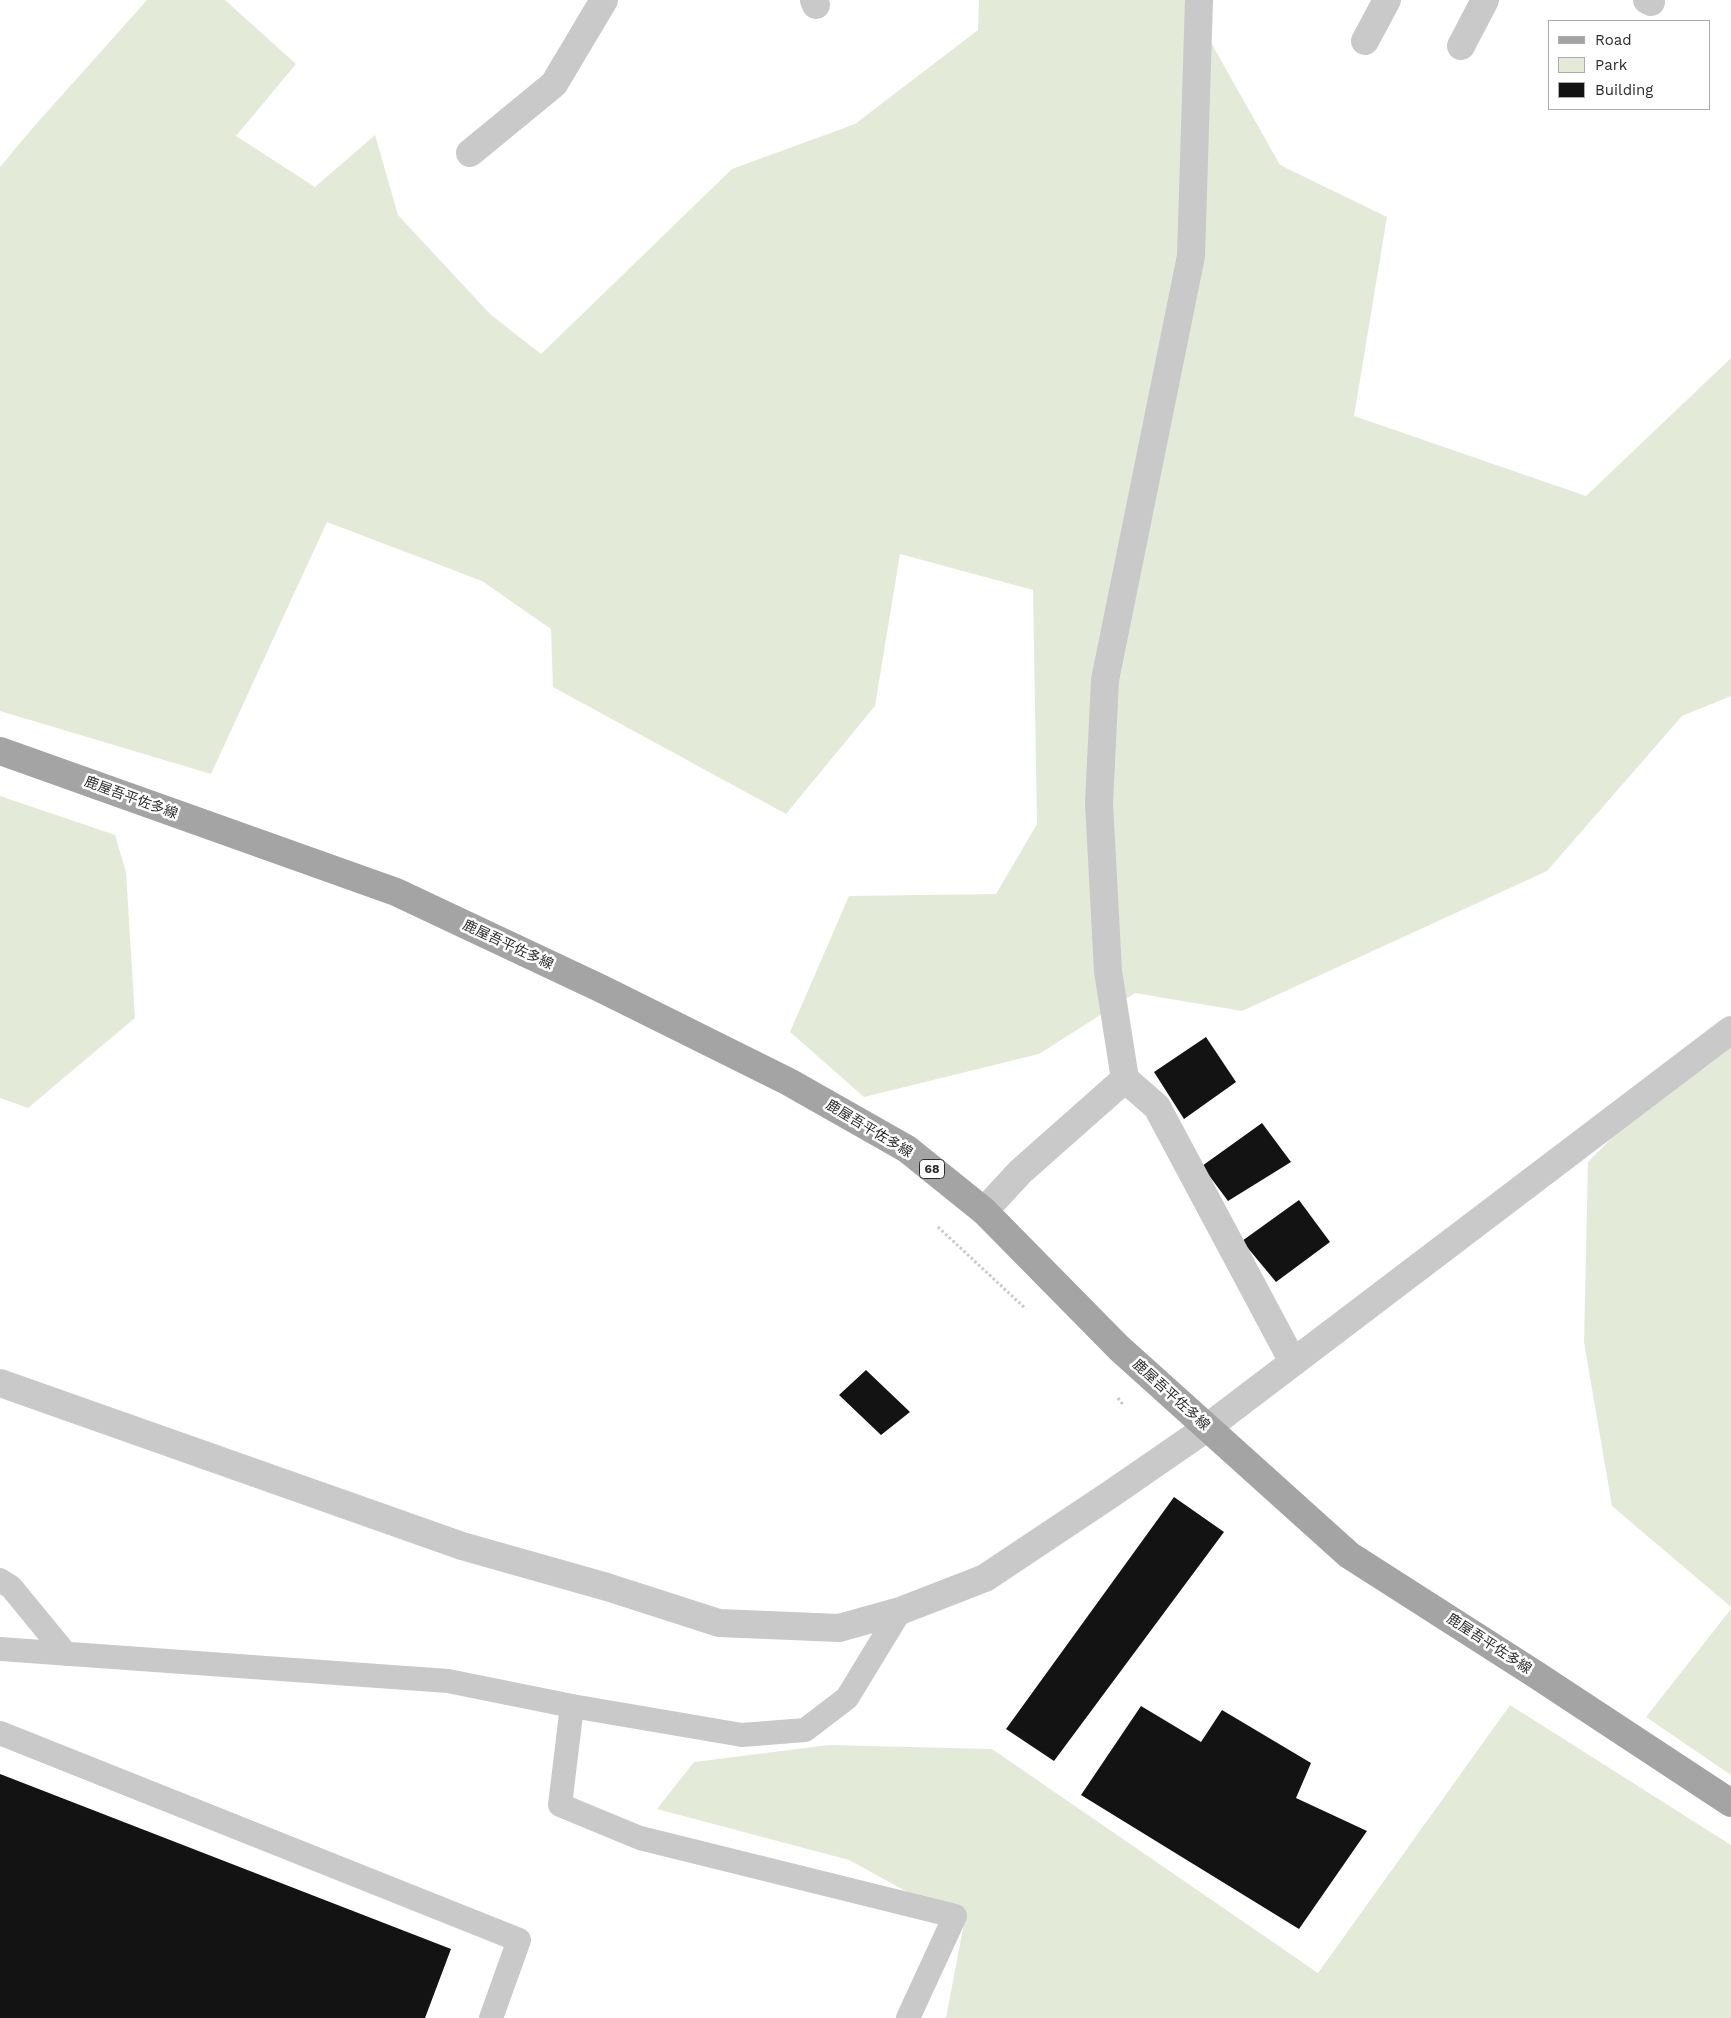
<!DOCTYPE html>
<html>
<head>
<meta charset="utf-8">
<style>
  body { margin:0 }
  #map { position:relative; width:1731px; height:2018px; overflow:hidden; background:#fff; font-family:"Work Sans",sans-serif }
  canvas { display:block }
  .legend { position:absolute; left:1548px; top:20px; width:162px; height:90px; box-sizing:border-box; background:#fff; border:1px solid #ababab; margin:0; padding:6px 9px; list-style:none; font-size:15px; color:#2c2c2c }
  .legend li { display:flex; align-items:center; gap:10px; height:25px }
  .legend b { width:25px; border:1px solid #ababab }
</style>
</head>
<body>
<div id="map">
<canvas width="1731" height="2018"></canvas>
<ul class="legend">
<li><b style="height:6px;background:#a4a4a4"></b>Road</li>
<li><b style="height:14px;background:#e3ebd8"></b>Park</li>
<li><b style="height:14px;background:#131313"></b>Building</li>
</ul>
</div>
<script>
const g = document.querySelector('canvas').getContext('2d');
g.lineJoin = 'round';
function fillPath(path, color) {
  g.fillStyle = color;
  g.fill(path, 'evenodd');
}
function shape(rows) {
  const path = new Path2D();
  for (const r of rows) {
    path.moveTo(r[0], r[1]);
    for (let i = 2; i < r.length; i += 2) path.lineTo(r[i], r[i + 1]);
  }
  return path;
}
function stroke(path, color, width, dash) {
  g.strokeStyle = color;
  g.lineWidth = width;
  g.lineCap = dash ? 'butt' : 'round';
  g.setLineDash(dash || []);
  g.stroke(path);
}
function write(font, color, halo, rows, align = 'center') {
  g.font = font + ' "Work Sans","Noto Sans JP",sans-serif';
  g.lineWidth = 5;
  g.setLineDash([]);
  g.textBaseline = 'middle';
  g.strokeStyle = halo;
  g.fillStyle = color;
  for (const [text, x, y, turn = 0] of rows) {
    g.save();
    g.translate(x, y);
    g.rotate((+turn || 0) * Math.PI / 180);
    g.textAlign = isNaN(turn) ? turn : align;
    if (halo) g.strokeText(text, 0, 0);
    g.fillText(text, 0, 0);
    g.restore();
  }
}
fillPath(shape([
  [147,0,225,0,296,64,236,136,315,187,375,135,398,215,490,314,541,354,732,169,855,124,978,30,979,0,1187,0,1280,165,1387,217,1354,416,1586,496,1731,358,1731,696,1682,716,1547,871,1242,1011,1135,993,1039,1054,864,1097,790,1032,849,896,996,894,1037,824,1033,590,900,554,875,706,786,814,553,687,551,629,482,581,327,522,211,774,0,711,0,167,30,131],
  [0,796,115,835,126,872,135,1018,28,1108,0,1098],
  [1731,1030,1731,1607,1612,1506,1584,1342,1588,1162,1708,1041],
  [1731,1609,1731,1775,1646,1717],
  [1510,1705,1731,1845,1731,2018,946,2018,964,1923,849,1860,657,1809,694,1762,829,1745,992,1749,1318,1973]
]), '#e3ebd8');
fillPath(shape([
  [1206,1037,1236,1082,1184,1119,1154,1072],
  [1262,1123,1291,1162,1228,1201,1202,1166],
  [1299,1200,1330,1242,1276,1282,1242,1241],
  [866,1370,910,1412,881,1435,839,1395],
  [1174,1497,1224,1532,1054,1761,1006,1729],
  [1141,1706,1201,1742,1222,1710,1311,1763,1296,1798,1367,1831,1299,1929,1081,1795],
  [0,1774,451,1949,425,2018,0,2018]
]), '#131313');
stroke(shape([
  [938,1227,1026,1309],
  [1118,1398,1124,1406]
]), '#c9c9c9', 3, [2.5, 2.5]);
stroke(shape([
  [0,1580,11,1587,66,1654],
  [0,1649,448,1681,572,1706,742,1735,805,1730,847,1698,900,1611],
  [572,1706,560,1805,640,1838,955,1916,908,2018],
  [0,1733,519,1940,491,2018]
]), '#c9c9c9', 24);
stroke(shape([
  [814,0,816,5],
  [1647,0,1651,2],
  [1365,41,1387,0],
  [1461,46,1485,0],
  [470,153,554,84,604,0],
  [1125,1079,1157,1107,1293,1362],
  [984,1211,1020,1172,1125,1079,1108,971,1099,803,1105,680,1191,256,1199,0]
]), '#c9c9c9', 28);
stroke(shape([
  [0,1383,462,1546,607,1587,719,1623,839,1628,900,1611,985,1578,1111,1494,1208,1427,1731,1030]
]), '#c9c9c9', 28);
stroke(shape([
  [0,751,396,892,602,989,789,1082,907,1149,984,1211,1119,1348,1349,1555,1535,1674,1731,1803]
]), '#a4a4a4', 28);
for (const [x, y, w] of [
  [932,1169,25]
]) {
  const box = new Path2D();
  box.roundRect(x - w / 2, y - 9.5, w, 19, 4);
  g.fillStyle = '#fff';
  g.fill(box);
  stroke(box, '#2c2c2c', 1);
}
write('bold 12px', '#2c2c2c', null, [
  ["68",932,1169]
]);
write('14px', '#2c2c2c', '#fff', [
  ["鹿屋吾平佐多線",131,798,20],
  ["鹿屋吾平佐多線",508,945,25],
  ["鹿屋吾平佐多線",869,1129,31],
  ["鹿屋吾平佐多線",1171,1395,42],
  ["鹿屋吾平佐多線",1489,1644,33]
]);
</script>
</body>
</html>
